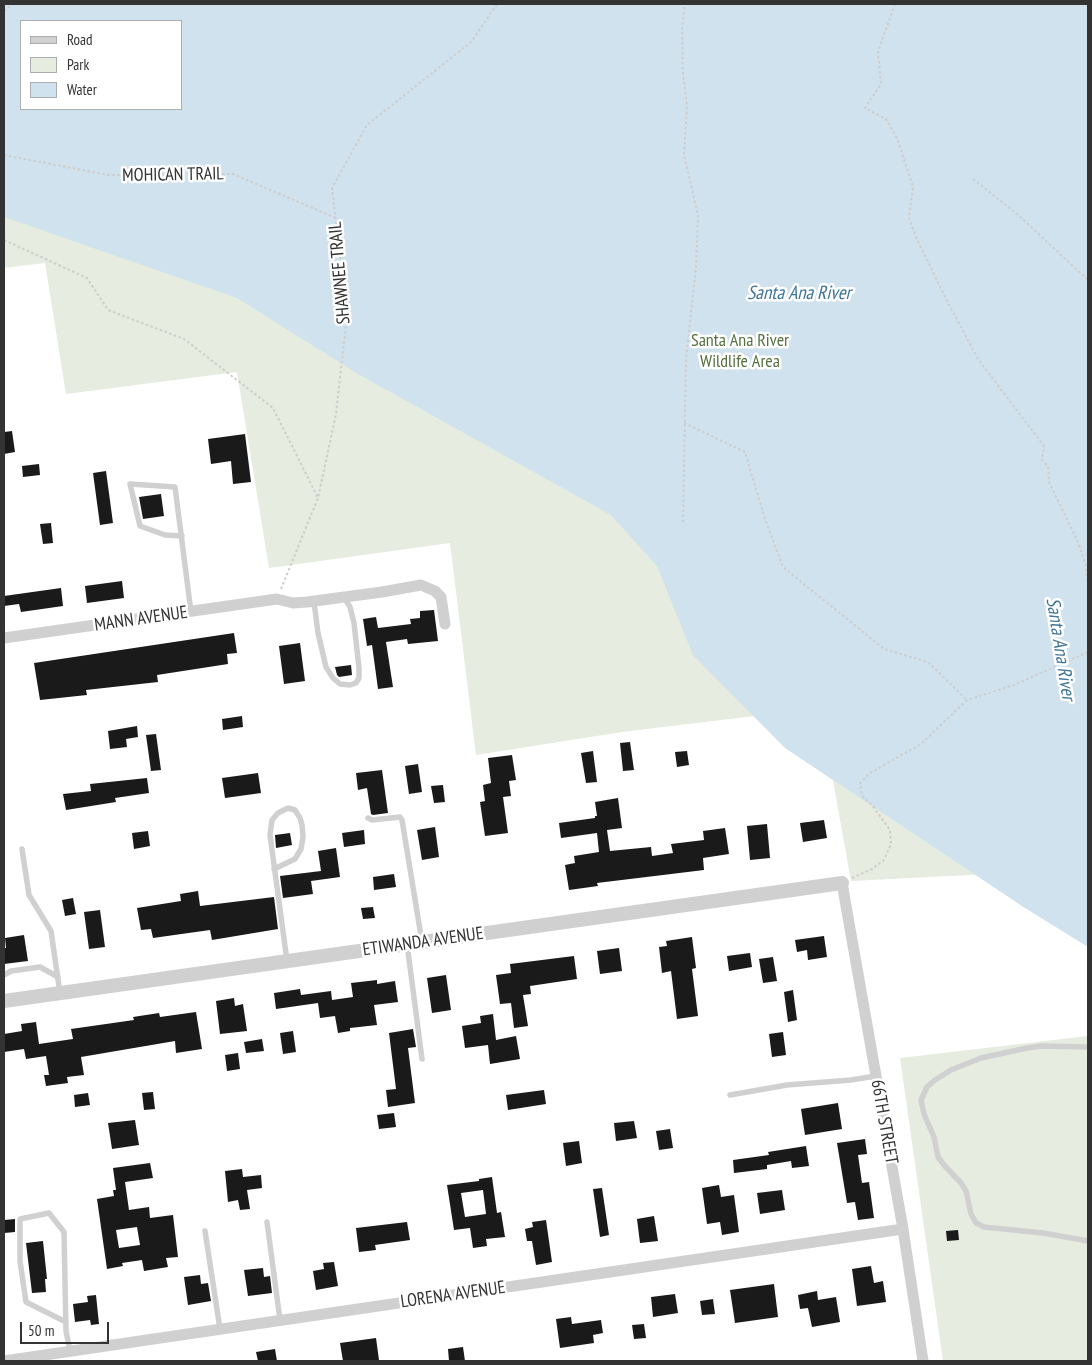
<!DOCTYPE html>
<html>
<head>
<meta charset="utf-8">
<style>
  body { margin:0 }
  #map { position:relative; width:1092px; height:1365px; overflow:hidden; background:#fff; font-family:"PT Sans Narrow",sans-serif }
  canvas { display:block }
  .frame { position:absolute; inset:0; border:5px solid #333; pointer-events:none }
  .legend { position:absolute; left:20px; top:20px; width:162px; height:90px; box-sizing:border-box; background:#fff; border:1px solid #adadad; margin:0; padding:6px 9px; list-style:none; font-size:15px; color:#333 }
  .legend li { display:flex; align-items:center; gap:10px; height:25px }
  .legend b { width:25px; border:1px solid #adadad }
  .scale { position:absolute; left:20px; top:1322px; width:89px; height:22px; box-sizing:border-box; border:2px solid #333; border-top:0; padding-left:6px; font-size:15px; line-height:18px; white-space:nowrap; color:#333; -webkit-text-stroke:4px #fff; paint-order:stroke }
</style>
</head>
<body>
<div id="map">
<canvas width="1092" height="1365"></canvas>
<div class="frame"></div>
<ul class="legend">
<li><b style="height:6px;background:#d0d0d0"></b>Road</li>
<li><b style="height:14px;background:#e6ecdf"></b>Park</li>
<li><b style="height:14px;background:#cfe2ee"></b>Water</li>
</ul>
<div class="scale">50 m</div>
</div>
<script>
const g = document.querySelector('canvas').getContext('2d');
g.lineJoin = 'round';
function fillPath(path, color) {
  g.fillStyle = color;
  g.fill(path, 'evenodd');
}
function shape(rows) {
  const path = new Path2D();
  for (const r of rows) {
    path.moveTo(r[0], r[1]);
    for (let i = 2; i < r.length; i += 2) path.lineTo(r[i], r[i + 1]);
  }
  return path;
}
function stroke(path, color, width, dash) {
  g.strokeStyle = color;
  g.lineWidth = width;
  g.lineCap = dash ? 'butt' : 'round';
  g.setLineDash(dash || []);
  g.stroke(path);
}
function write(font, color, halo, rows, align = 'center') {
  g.font = font + ' "PT Sans Narrow",sans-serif';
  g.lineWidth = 5;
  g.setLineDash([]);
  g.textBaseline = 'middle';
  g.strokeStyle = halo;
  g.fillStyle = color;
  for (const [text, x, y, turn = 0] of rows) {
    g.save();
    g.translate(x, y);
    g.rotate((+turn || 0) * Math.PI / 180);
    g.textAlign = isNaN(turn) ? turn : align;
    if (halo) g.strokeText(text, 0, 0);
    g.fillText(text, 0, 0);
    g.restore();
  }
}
fillPath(shape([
  [4,4,1088,4,1088,869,851,881,820,708,622,732,476,755,450,543,269,568,237,372,66,394,45,263,4,268],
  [21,21,181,21,181,109,21,109],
  [1088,1036,1088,1361,943,1361,900,1058]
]), '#e6ecdf');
fillPath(shape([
  [4,4,1088,4,1088,947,1025,908,785,748,693,655,657,566,611,515,358,374,237,298,4,217],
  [21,21,181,21,181,109,21,109]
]), '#cfe2ee');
fillPath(shape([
  [12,431,15,452,4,454,4,432],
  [245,434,251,482,233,484,231,461,211,464,208,439],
  [39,464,40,475,23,477,22,466],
  [106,471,113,523,100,525,93,473],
  [161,494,164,516,143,519,139,497],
  [51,523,53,543,43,544,40,524],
  [122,581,124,598,87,603,85,586],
  [61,588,63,606,21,612,19,604,4,606,4,596],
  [434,610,438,641,408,644,407,639,386,642,393,687,378,689,372,645,367,646,363,619,376,617,378,628,411,624,410,619,420,618,420,611],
  [234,633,237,653,227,654,228,664,157,675,158,682,86,690,87,695,40,700,34,663],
  [300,643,305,681,284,684,279,646],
  [351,665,352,675,339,677,337,675,335,667],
  [242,716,243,727,223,730,222,719],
  [137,726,138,737,126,739,127,747,110,749,108,731],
  [156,734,161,770,151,771,146,735],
  [630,742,634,770,623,771,620,743],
  [593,751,597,782,586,783,581,753],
  [687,751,689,765,677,767,675,752],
  [512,755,516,780,509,781,511,796,503,797,508,833,485,836,480,802,485,801,483,785,491,783,488,758],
  [418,764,422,792,409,794,405,766],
  [382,770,388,813,373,815,371,814,367,788,358,790,356,773],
  [258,773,261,793,225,798,222,778],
  [147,778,149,793,115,798,116,802,66,810,63,794,91,791,90,784],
  [443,785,445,802,434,803,431,786],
  [618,798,622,828,607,830,610,851,651,847,652,856,673,853,671,844,704,840,703,831,725,828,729,854,703,858,704,870,597,883,598,886,569,890,565,865,575,863,574,856,599,852,597,833,561,838,559,823,595,818,595,816,597,816,595,802],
  [824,820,827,838,803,842,800,823],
  [767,824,770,858,750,860,747,826],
  [435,827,439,857,422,860,417,830],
  [364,830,365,844,344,847,342,833],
  [148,831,150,846,134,849,132,833],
  [290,833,292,845,276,848,275,835],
  [336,848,340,877,311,881,313,894,283,898,280,876,321,871,318,851],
  [394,874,396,887,374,890,373,877],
  [198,891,200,906,274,897,278,929,212,940,210,930,153,938,151,929,141,930,137,908,181,901,180,894],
  [73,898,76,914,65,916,62,900],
  [373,907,375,918,363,919,361,908],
  [100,910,105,947,89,949,84,912],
  [24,935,28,961,4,964,4,948,6,948,5,938],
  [824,936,827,957,808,960,807,950,797,952,795,940],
  [692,937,696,968,692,969,698,1016,677,1019,671,971,662,973,659,947,667,946,666,941],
  [619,948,622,971,600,974,597,951],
  [750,953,752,967,729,971,727,956],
  [574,956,577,979,530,986,531,994,523,995,528,1026,514,1028,511,1003,500,1004,496,975,511,973,510,964],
  [773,957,777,981,763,983,759,959],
  [446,975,451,1010,432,1013,427,978],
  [377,980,377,984,395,981,398,1002,374,1005,377,1025,350,1028,350,1031,338,1033,335,1016,320,1018,318,1003,276,1009,274,993,300,989,301,995,331,991,332,1000,353,997,351,983],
  [793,990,797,1020,788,1022,784,992],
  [234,998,235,1006,243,1004,247,1031,220,1034,216,1001],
  [196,1012,202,1049,176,1053,175,1041,81,1057,84,1075,67,1077,68,1083,46,1086,44,1075,49,1075,46,1056,26,1059,24,1049,4,1052,4,1034,22,1031,21,1024,36,1022,39,1044,73,1039,71,1029,134,1020,133,1017,159,1013,160,1017],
  [493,1014,496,1040,516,1036,520,1059,490,1064,488,1045,465,1048,462,1026,481,1023,480,1016],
  [413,1029,416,1047,408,1048,415,1103,388,1107,386,1090,396,1089,389,1033],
  [293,1031,296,1052,283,1054,280,1033],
  [783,1032,786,1055,772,1057,769,1034],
  [262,1039,264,1051,246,1053,244,1042],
  [238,1053,240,1069,227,1071,225,1055],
  [544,1090,546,1104,508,1110,506,1095],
  [153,1092,155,1109,144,1110,142,1093],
  [88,1093,90,1105,75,1107,74,1095],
  [838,1103,842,1129,805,1135,801,1109],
  [394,1113,396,1127,379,1129,377,1115],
  [135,1120,139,1145,112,1149,108,1123],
  [634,1121,637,1138,616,1141,614,1123],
  [670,1129,673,1148,659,1150,656,1131],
  [865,1139,867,1154,858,1155,862,1183,869,1182,874,1218,858,1220,855,1202,847,1203,837,1143],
  [579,1141,582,1163,566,1166,563,1143],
  [806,1146,809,1166,792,1168,791,1161,767,1165,767,1169,734,1173,733,1160,769,1155,768,1152],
  [150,1163,153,1178,125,1182,129,1210,149,1207,150,1218,173,1215,178,1257,166,1258,168,1267,144,1271,142,1260,122,1263,123,1266,107,1269,97,1199,114,1196,113,1190,116,1190,113,1168],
  [137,1227,140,1245,119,1248,116,1230],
  [242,1169,243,1177,261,1175,262,1188,247,1190,250,1209,240,1210,238,1200,228,1202,225,1171],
  [492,1177,497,1213,501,1212,505,1237,486,1239,487,1246,473,1248,470,1228,454,1230,447,1185,479,1181,479,1179],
  [483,1190,486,1214,465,1217,461,1193],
  [719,1185,721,1197,734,1195,739,1232,722,1235,720,1222,707,1224,702,1188],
  [602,1188,609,1235,600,1237,593,1189],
  [782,1190,785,1210,760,1214,757,1193],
  [654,1216,658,1241,640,1243,637,1219],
  [15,1219,15,1232,4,1233,4,1220],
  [546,1220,552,1262,536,1265,532,1241,527,1241,525,1229,533,1227,532,1222],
  [407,1222,410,1240,375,1245,376,1250,359,1252,356,1228],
  [958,1230,959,1240,947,1241,946,1231],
  [43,1241,47,1279,45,1279,46,1292,32,1293,26,1243],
  [334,1262,338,1286,316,1290,313,1271,324,1269,323,1263],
  [871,1266,874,1283,883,1281,886,1302,857,1306,852,1269],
  [263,1268,264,1277,270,1276,272,1293,248,1296,244,1270],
  [200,1275,201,1284,208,1283,211,1301,188,1305,184,1277],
  [774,1284,778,1317,735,1323,730,1290],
  [817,1291,818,1300,836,1297,840,1322,812,1327,808,1308,800,1309,798,1295],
  [675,1294,678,1313,653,1317,651,1297],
  [96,1295,99,1324,91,1325,90,1320,75,1322,73,1304,88,1302,87,1296],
  [713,1299,715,1314,702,1315,700,1301],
  [571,1317,572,1324,601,1320,603,1333,593,1335,594,1343,560,1348,556,1319],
  [644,1324,646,1338,634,1339,632,1325],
  [376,1338,379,1360,343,1361,340,1343],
  [463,1347,465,1361,449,1361,448,1349],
  [275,1349,277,1361,258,1361,256,1352]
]), '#1a1a1a');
stroke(shape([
  [895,4,878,52,881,84,865,108,886,119,897,138,913,187,909,218,916,237,946,299,978,359,1044,446,1042,460,1048,466,1049,482,1078,542,1086,566,1088,585],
  [4,11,13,4],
  [4,155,108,175,233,174,336,218],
  [973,179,1016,213,1088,280],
  [4,240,87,278,108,310,184,339,273,408,318,498],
  [684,423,745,452,765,519,783,567,884,649,928,662,967,700],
  [683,522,686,359,696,267,698,215,684,155,687,106,683,74,682,29,685,4],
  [281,589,318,498,336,414,347,315,332,188,367,125,471,42,497,4],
  [852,878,872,869,884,860,891,844,890,830,872,805,862,796,860,783,870,773,921,744,967,700,1014,685,1088,652]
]), '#cdcdcd', 2, [2.5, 2.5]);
stroke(shape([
  [182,536,165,535,140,526,130,484,175,487,191,612],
  [314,602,318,633,326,667,333,678,340,684,350,685,356,683,359,678,359,668,354,623,350,607,344,597],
  [368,818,372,820,400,817,402,820,422,942],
  [22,849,29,895,51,931,60,993],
  [274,869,295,859,301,849,303,837,302,825,300,818,295,810,288,808,278,813,272,820,270,835,287,961],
  [407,944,422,1059],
  [4,975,11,971,40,967,58,977],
  [1088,1047,1041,1046,1027,1048,981,1058,951,1070,935,1080,927,1087,921,1100,924,1114,934,1137,938,1157,944,1165,961,1183,966,1191,971,1214,976,1223,984,1227,1043,1233,1088,1241],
  [730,1095,787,1085,851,1080,876,1076],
  [267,1222,280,1320],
  [205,1231,220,1329],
  [66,1322,26,1302,20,1261,20,1219,49,1213,64,1232,66,1331,70,1351]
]), '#d0d0d0', 5.5);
stroke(shape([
  [4,638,277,599,293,603,307,602,382,592,421,585,435,591,441,597,445,624],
  [842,883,903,1229,923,1361],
  [4,1361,903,1229]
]), '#d0d0d0', 11);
stroke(shape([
  [4,1001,842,883]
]), '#d0d0d0', 14);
write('18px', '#333', '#fff', [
  ["MOHICAN TRAIL",173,175,-1],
  ["SHAWNEE TRAIL",340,273,-95],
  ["MANN AVENUE",141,619,-8],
  ["ETIWANDA AVENUE",423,942,-8],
  ["66TH STREET",884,1122,80],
  ["LORENA AVENUE",453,1295,-8]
]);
write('18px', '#56703f', '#fff', [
  ["Santa Ana River",740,341],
  ["Wildlife Area",740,362]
]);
write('italic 19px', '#3f7597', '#fff', [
  ["Santa Ana River",799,294],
  ["Santa Ana River",1060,649,81]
]);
</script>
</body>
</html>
